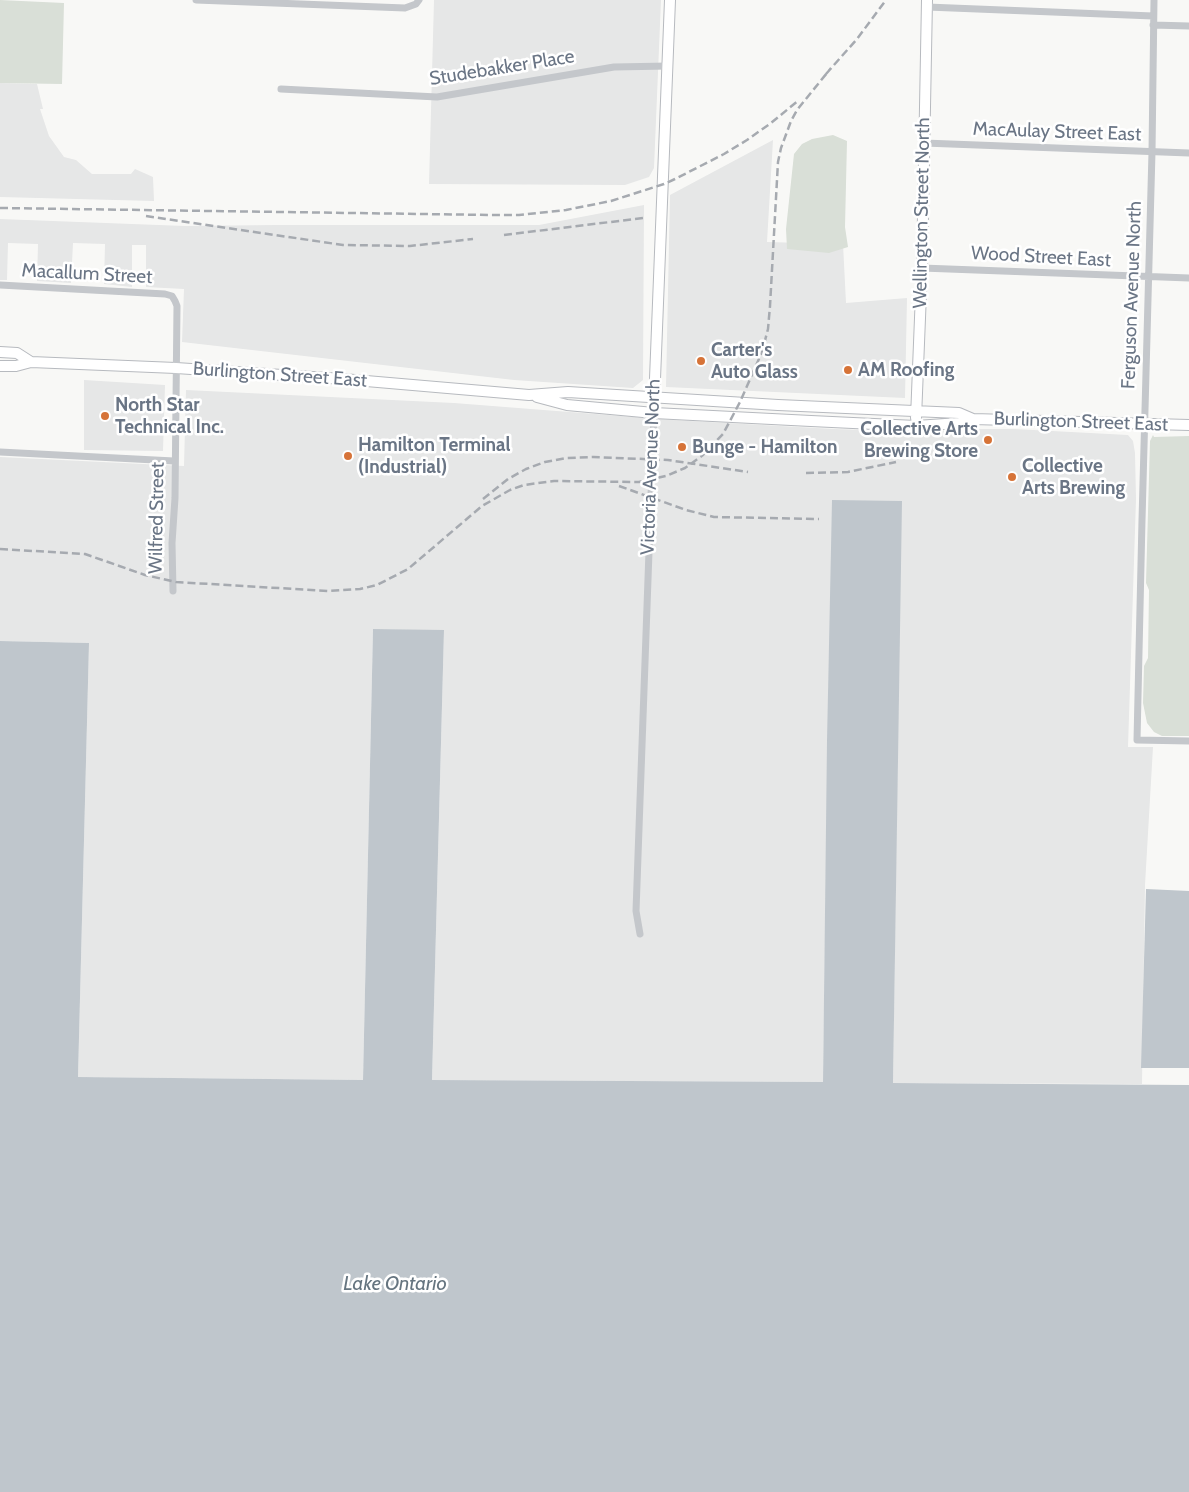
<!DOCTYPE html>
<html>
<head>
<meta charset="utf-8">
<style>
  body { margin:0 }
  canvas { display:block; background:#f8f8f6 }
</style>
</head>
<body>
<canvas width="1189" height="1492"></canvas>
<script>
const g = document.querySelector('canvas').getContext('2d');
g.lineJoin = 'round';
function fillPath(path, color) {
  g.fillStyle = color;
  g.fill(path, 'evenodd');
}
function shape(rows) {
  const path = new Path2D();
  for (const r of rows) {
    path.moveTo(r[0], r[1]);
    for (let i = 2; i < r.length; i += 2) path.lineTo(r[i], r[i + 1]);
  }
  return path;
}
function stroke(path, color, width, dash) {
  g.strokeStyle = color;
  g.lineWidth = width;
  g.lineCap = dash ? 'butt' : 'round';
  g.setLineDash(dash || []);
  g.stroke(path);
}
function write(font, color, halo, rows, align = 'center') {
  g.font = font + ' Cabin,sans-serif';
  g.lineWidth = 5;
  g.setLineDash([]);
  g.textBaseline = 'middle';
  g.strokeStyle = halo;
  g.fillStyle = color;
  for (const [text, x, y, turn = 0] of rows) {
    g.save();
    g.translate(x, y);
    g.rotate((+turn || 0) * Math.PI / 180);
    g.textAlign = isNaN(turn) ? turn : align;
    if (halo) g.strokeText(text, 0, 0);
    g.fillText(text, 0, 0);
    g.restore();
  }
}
fillPath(shape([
  [434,0,661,0,654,168,649,177,625,185,429,184],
  [0,83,37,84,43,109,40,109,49,136,64,157,76,160,92,174,131,174,135,169,153,177,154,201,0,197],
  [773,140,767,242,843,244,846,303,907,298,905,398,666,387,670,195],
  [644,205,643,380,633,388,514,380,182,342,184,289,146,287,146,245,132,245,132,287,104,284,105,244,73,243,71,283,37,281,38,244,8,243,7,280,0,280,0,219,185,226,276,225,539,225],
  [84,380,165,385,163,451,84,450],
  [186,390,454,403,672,420,834,429,926,432,978,429,1014,429,1128,435,1133,441,1135,453,1136,499,1128,747,1153,747,1145,885,1142,1084,893,1083,901,501,829,655,823,1082,432,1080,444,631,373,629,363,1080,78,1077,89,643,0,641,0,457,184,466]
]), '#e6e7e7');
fillPath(shape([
  [0,0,64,3,62,84,0,83],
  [833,135,847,141,845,227,848,247,829,253,787,249,786,229,794,154,802,144,812,139],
  [1153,435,1154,437,1189,436,1189,736,1162,736,1154,732,1147,723,1143,703,1144,666,1148,658,1149,590,1146,583,1150,441]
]), '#d9dfd7');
fillPath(shape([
  [832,500,902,501,893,1083,1189,1085,1189,1492,0,1492,0,641,89,643,78,1077,363,1080,373,629,444,630,432,1080,823,1082,827,741],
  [1146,889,1189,891,1189,1068,1141,1068]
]), '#bfc6cc');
const secondary = shape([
  [0,352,17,353,31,362],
  [0,366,16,366,31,362,176,368,343,379,529,395,568,392,778,405,959,413,973,419,1189,425],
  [537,397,567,405,654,413,811,421,916,426,960,423,973,419],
  [654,404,670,0],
  [916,418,922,268,927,0]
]);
stroke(secondary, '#b7babf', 12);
stroke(shape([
  [196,0,405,8,416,4,419,0],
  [1154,0,1152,152,1142,520,1137,740,1189,741],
  [927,7,1153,16],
  [1153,25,1189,26],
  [281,89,437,97,614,67,668,66],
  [924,143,1189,153],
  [922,268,1189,278],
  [0,285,165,294,172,296,175,301,177,306,175,498,172,543,173,591],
  [0,452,174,461],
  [640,934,636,911,654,413]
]), '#c4c7cb', 7);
stroke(secondary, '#fff', 10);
stroke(shape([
  [826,74,857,39,886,0],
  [0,208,493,215,519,215,566,210,611,201,664,184,675,179,724,154,747,140,771,123,799,100],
  [146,216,343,245,410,246,473,239],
  [504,235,643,218],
  [806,473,848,472,896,462],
  [619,486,686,510,714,517,819,519],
  [483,499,508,479,526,469,545,462,566,458,593,457,668,460,748,472],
  [0,549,85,554,145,575,176,582,328,591,360,589,377,585,408,569,482,506,510,490,524,485,554,481,639,482,666,476,685,468,703,455,723,434,740,402,762,352,768,329,770,306,778,162,781,148,791,121,797,110,831,68]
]), '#a6aab0', 2.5, [8, 4]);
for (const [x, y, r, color] of [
  [701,361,5,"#d67338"],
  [848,370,5,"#d67338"],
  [105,416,5,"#d67338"],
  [988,440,5,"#d67338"],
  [682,447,5,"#d67338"],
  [348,456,5,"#d67338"],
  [1012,477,5,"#d67338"]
]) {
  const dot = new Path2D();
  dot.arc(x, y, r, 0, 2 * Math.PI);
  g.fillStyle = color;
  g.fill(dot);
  stroke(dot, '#fff', 2);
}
write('19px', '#6a7585', '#fff', [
  ["Studebakker Place",502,68,-9],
  ["MacAulay Street East",1057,132,2],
  ["Wellington Street North",922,213,-89],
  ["Wood Street East",1041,257,3],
  ["Macallum Street",87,274,3],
  ["Ferguson Avenue North",1132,295,-88],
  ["Burlington Street East",280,375,4],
  ["Burlington Street East",1081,422,2],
  ["Victoria Avenue North",651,467,-88],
  ["Wilfred Street",157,518,-89]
]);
write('bold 19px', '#6a7585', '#fff', [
  ["Carter's",711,350],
  ["Auto Glass",711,372],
  ["AM Roofing",858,370],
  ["North Star",115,405],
  ["Technical Inc.",115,427],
  ["Collective Arts",978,429,"right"],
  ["Brewing Store",978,451,"right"],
  ["Hamilton Terminal",358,445],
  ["(Industrial)",358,467],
  ["Bunge - Hamilton",692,447],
  ["Collective",1022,466],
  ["Arts Brewing",1022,488]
], 'left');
write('italic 20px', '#667580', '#fff', [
  ["Lake Ontario",395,1284]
]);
</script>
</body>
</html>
